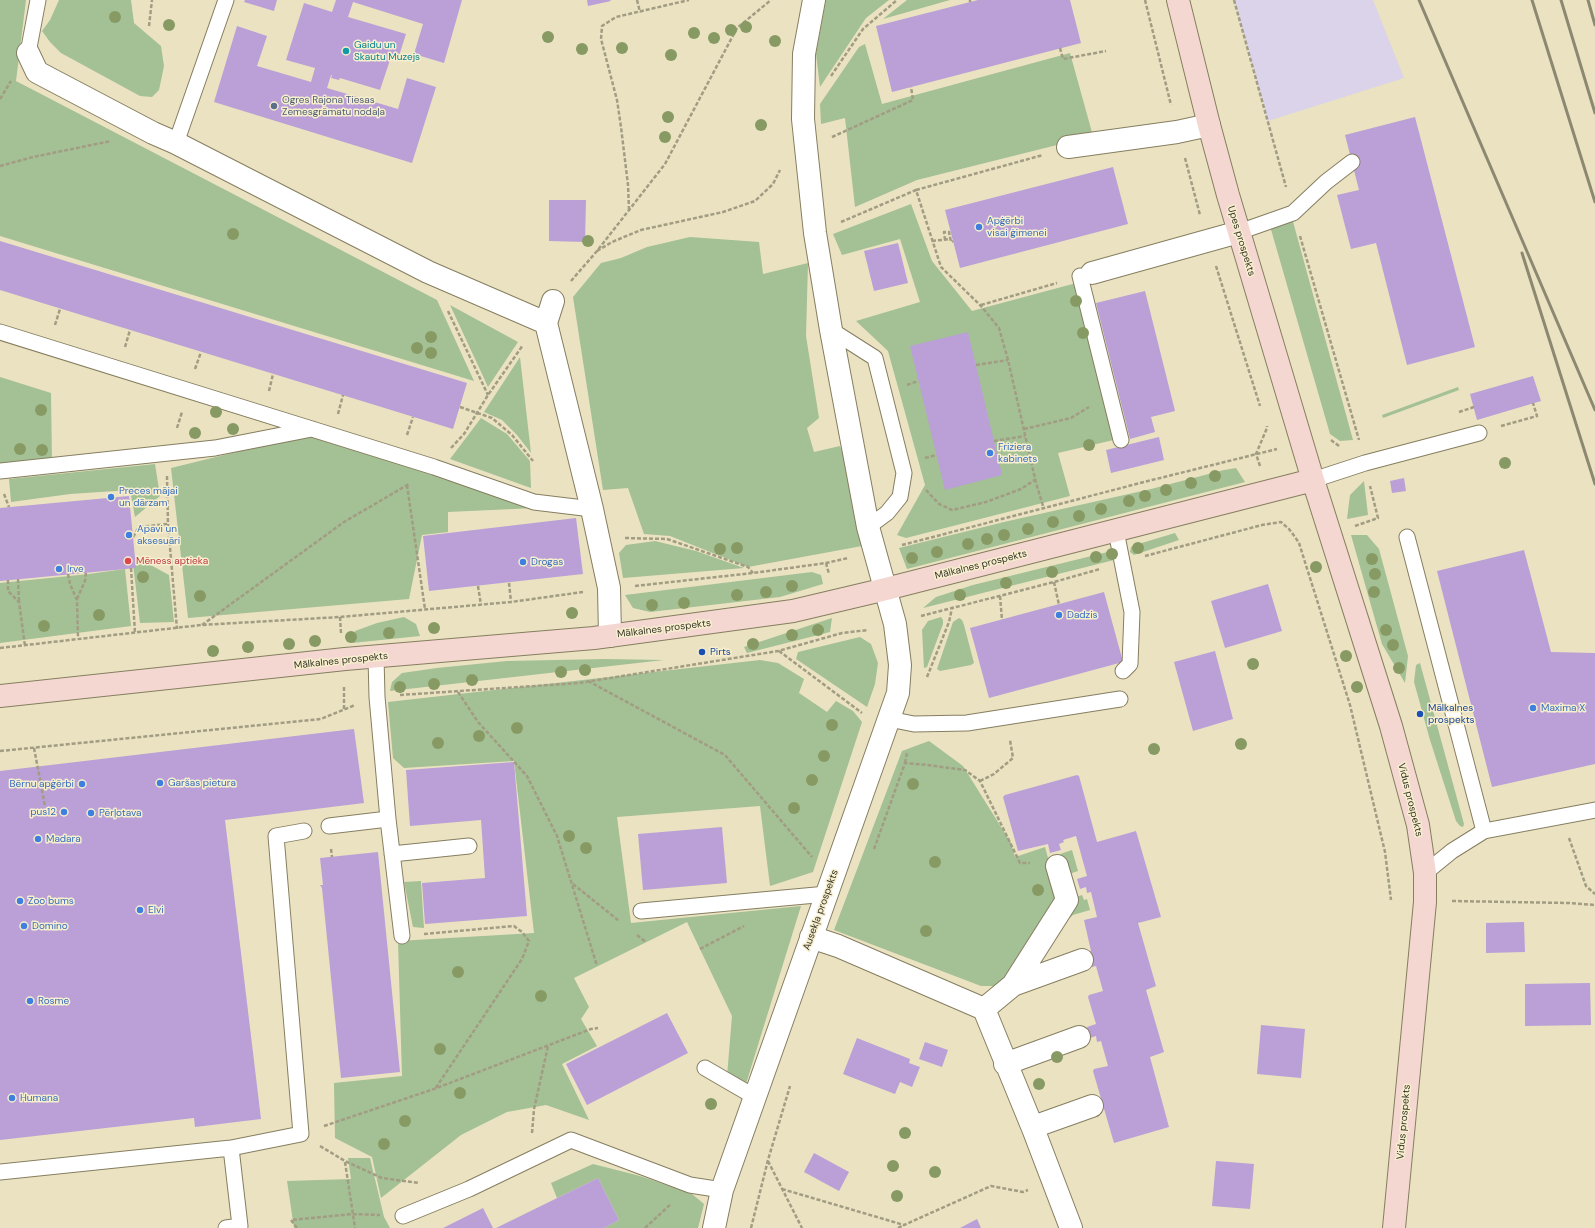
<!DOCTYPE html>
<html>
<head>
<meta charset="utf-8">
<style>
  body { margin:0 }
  canvas { display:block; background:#eae2c1 }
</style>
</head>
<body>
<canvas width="1595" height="1228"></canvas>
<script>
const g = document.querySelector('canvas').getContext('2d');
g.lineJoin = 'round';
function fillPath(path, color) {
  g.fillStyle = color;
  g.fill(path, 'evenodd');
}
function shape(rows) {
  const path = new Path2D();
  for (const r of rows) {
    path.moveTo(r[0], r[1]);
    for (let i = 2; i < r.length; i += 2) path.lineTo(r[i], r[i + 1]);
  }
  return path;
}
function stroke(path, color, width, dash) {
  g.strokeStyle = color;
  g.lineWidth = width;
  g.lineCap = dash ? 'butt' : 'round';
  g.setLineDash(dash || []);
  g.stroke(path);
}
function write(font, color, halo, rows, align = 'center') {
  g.font = font + ' "DM Sans",sans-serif';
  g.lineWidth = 3;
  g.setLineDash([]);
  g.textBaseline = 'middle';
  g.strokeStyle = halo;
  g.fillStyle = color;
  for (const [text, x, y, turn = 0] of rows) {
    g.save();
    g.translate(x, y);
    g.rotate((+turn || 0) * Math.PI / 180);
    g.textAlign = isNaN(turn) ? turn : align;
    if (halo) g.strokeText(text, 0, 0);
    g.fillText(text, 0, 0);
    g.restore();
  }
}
fillPath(shape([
  [1234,0,1373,0,1404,78,1268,121]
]), '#dad3e9');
fillPath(shape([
  [0,0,26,0,16,81,437,300,474,381,0,236],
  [59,0,131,0,134,23,161,46,164,66,159,90,152,97,140,96,61,53,50,42,42,31,50,20],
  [826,0,889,0,866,18,820,87,816,54],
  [907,0,950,0,883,19],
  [865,44,882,104,1070,53,1093,136,917,180,855,207,845,118,821,124,820,104,859,47],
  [911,204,932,261,972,311,1080,282,1118,439,1058,453,1070,496,906,538,897,535,925,485,888,351,856,321,920,302,900,239,842,255,833,234],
  [1292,218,1353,440,1340,441,1330,434,1270,226],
  [690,237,759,242,763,274,808,263,806,336,819,418,807,428,814,452,840,446,844,457,862,546,748,567,670,536,644,534,628,488,603,490,573,297,601,263,621,258,647,247],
  [450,305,518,342,488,387],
  [520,357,531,453,517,435,502,420,484,412],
  [0,377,51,393,52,462,0,464],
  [1458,387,1459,390,1383,418,1382,415],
  [481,418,507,434,530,461,531,488,450,459],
  [314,433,535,508,448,512,448,532,422,535,409,599,188,618,171,468],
  [155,464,160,496,135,517,130,490,70,494,11,502,9,479],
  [1236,468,1245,482,907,569,899,548,1004,522,1151,489,1224,470],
  [1364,481,1368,515,1347,519,1350,495],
  [1175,533,1179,540,1134,555,1130,552,1131,547,1135,545],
  [1351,535,1367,535,1379,549,1408,656,1405,683,1382,644],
  [655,541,696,551,744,568,623,578,619,553,626,545],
  [1116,550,1118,559,923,608,936,597,973,585],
  [132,555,169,575,174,622,140,623],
  [125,569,131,626,0,643,0,583,89,574],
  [812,572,821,575,823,584,780,597,650,612,633,608,625,595],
  [404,617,416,624,420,636,352,643,355,631,377,623],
  [941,617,943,620,943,624,927,667,924,668,922,630,928,621],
  [832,618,830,632,747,653,744,647],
  [959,618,962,620,964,625,974,663,971,665,940,671,937,669,953,622],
  [860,637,871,644,878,663,875,684,867,707,796,659,798,652],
  [605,659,664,660,390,691,392,682,402,673,437,668,507,661],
  [760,660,778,663,804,679,799,693,827,712,836,701,853,711,862,722,813,872,770,886,760,806,617,817,631,923,801,906,745,1087,727,1076,732,1016,687,922,574,978,589,1007,581,1019,597,1046,562,1064,589,1120,546,1105,507,1112,461,1135,381,1198,372,1157,335,1138,334,1083,402,1076,398,941,534,933,514,761,404,768,393,758,388,702],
  [1420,663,1464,824,1463,827,1460,826,1456,821,1430,740,1414,682,1416,665],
  [929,741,963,766,1011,843,1015,857,1045,847,1048,858,1072,850,1078,871,1069,874,1076,897,1082,895,1084,900,1087,899,1090,910,1073,915,995,986,981,986,834,930,902,751],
  [421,881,424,928,413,927,404,882],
  [348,1158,370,1158,384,1217,390,1228,294,1228,287,1181,351,1179],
  [593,1164,640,1176,692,1194,704,1204,698,1228,604,1228,619,1220,598,1178,557,1198,551,1183]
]), '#a4c095');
fillPath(shape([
  [245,0,277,0,274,11,244,2],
  [336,0,462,0,444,63,414,54,423,24,353,2,348,17,406,34,398,59,391,57,380,90,340,78,339,80,331,78,332,75,331,75,327,88,398,109,407,78,436,87,412,163,214,102,237,26,267,36,257,66,311,82,315,68,286,60,304,3,332,12],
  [587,0,610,0,611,1,588,6],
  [978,0,1070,0,1081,43,892,92,876,26],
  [1415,117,1475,347,1407,365,1376,243,1351,249,1337,195,1359,190,1345,135],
  [1113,167,1128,224,960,268,945,210],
  [549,200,586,200,585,242,549,241],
  [0,241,467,383,453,429,0,290],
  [898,243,908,283,874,291,864,251],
  [1145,291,1175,411,1151,417,1155,432,1130,439,1096,303],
  [968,332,1002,475,945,490,910,346],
  [1533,376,1541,401,1477,420,1470,394],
  [1159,437,1164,460,1111,473,1106,450],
  [1404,478,1406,491,1392,493,1390,481],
  [129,496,136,568,0,581,0,508],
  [576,518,583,574,429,591,423,536],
  [1524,550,1551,652,1595,653,1595,764,1492,787,1437,571],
  [1268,584,1282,631,1225,648,1211,601],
  [1104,592,1123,662,989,698,970,628],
  [1215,651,1233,719,1193,731,1174,662],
  [354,729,364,803,225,820,261,1119,195,1127,194,1118,0,1140,0,771],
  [514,762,527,916,425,924,422,883,485,878,481,820,410,826,406,770],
  [1077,775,1079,776,1097,842,1136,831,1161,917,1138,923,1156,986,1146,990,1164,1052,1150,1057,1169,1127,1114,1143,1093,1071,1094,1069,1108,1066,1101,1041,1097,1042,1096,1036,1090,1038,1087,1027,1096,1024,1088,997,1089,995,1103,991,1096,966,1092,967,1091,962,1082,953,1091,951,1084,920,1097,917,1091,892,1087,893,1086,887,1080,889,1077,879,1087,876,1076,836,1063,840,1064,842,1059,844,1061,850,1050,853,1048,844,1018,851,1003,797,1005,795],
  [722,827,727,883,643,890,638,834],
  [378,852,400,1072,341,1078,322,888,320,885,323,885,320,858],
  [1524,922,1525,952,1486,953,1486,923],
  [1590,983,1591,1025,1525,1026,1525,984],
  [667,1013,688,1053,587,1105,566,1064],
  [1261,1025,1305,1029,1301,1078,1257,1074],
  [857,1038,910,1059,909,1063,920,1067,912,1087,900,1082,895,1094,843,1074],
  [925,1042,948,1050,942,1067,919,1059],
  [814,1153,849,1172,839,1191,804,1172],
  [1216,1161,1254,1164,1250,1209,1212,1206],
  [598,1178,619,1220,604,1228,496,1228],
  [483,1208,493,1228,443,1228],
  [977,1219,981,1228,960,1228]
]), '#baa0d7');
const lane = shape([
  [28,53,38,0],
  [176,143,226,0],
  [1239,232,1293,213,1326,182,1352,162],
  [1080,276,1121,440],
  [831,330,875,358,904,473,900,497,887,513,868,527],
  [0,332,434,467,534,502,592,509],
  [0,471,215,448,312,429],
  [1313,480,1365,463,1479,433],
  [1116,531,1132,612,1130,664,1123,671],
  [1407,537,1484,831],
  [376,657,377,697,388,819,402,936],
  [889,719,914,724,967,723,1120,699],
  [329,826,388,819],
  [392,854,469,846],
  [1425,873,1452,851,1484,831,1595,810],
  [641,911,827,894],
  [705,1068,755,1097],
  [0,1172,231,1148,301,1134,276,836,304,831],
  [403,1216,469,1189,571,1140,690,1185,722,1190],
  [226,1228,240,1226,231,1148]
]);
const street = shape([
  [28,53,37,72,153,133,176,143,428,272,546,323],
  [1068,147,1177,132,1209,125],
  [1092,273,1239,232],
  [553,301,546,323,592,509,609,588,610,636],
  [1057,866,1067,900,1013,985,984,1009,1034,1131,1071,1228],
  [811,937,838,946,984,1009],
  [1013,985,1082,960],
  [1005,1064,1079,1037],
  [1033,1127,1092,1106],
  [714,1228,722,1190,898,693,900,665,895,624,868,527,831,330,815,233,803,119,804,54,814,0]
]);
const secondary = shape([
  [1178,0,1209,125,1228,195,1313,480,1391,726,1418,825,1425,873,1425,902,1394,1228],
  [0,696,345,659,594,638,793,611,886,589,1313,480]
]);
stroke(lane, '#867e60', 17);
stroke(street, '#867e60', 24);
stroke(secondary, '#867e60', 24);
stroke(shape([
  [637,0,640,12],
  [970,0,970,2],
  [1145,0,1171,105],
  [1234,0,1286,187],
  [149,26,152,0],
  [1060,48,1063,59,1106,51],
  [831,76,863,29,897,0],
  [0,99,11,81],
  [832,137,913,100,911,87],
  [1185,158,1200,215],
  [0,166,33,157,111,141],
  [916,190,1043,155],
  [629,210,628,185,621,127,617,100,601,39,602,26,616,17,689,0],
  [841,222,916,190,941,267,981,306,999,328,1008,360,1036,483,1044,509],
  [1300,236,1359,440],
  [945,240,944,232,949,232,951,242,953,241],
  [932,241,950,239],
  [597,251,612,242,641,230,723,212,755,201,773,184,780,170],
  [1216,266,1260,406],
  [571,281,597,251,665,164,737,28,771,0],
  [981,305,1057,283],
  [448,311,488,395],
  [55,325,60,309],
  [125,347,130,330],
  [976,365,1008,360],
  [195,369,201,352],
  [907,385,918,381],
  [269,391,273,374],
  [460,407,492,418,512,435,533,461],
  [1459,412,1474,407],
  [338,414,343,395],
  [1501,426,1537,416,1533,403],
  [177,428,182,412],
  [1024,429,1071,418,1089,407],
  [407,435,413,417],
  [1331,440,1339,446],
  [994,441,1025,436],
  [451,448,464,434,488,395,523,345],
  [925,458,936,455],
  [1260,466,1256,454,1267,428,1267,426],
  [167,476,168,524,177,629],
  [407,485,425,609],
  [926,490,939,504,952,510,986,502,1021,489,1036,479],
  [4,494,9,507],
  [1355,526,1378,518,1370,486],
  [133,537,139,527,168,524],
  [625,538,667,539,748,567,753,573],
  [902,545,1148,481,1277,449],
  [1145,556,1262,525,1281,522,1289,529,1295,537,1299,543,1350,705,1385,852,1391,900],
  [826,563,829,574],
  [131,568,135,633],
  [68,574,70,584,77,600,78,638],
  [18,579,19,601],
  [8,580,8,591,19,602,25,646],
  [1054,582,1059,605],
  [509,583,511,602],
  [478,586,481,605],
  [635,586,753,573,826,563,848,558],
  [1000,596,1002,620],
  [77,599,85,581,86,572],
  [921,616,1054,582,1100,569],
  [340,617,341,633],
  [202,625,344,522,409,484],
  [0,648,201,625,340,617,511,602,583,592],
  [779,651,862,713],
  [927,677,949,622,952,608],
  [588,681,725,755,812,857],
  [458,692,478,722,527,776,557,836,597,966],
  [400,695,579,683,778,651,842,633,868,630],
  [344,709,344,685],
  [34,748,45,806],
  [0,751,321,719,355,705],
  [905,763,907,753],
  [980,781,994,774,1013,758,1010,740],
  [1569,838,1586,886,1595,894],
  [331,849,332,857],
  [874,849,905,763,927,765,965,770,980,781,1020,863,1030,863],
  [573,884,619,921],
  [1452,901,1569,903,1595,905],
  [424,934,514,926,522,932,529,941,522,959,435,1089],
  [637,935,646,942],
  [700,949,744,926],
  [324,1126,434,1089,591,1029,598,1028],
  [532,1133,534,1109,548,1046],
  [320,1146,345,1161,382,1178,419,1183],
  [768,1161,802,1228],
  [345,1162,355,1228],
  [782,1189,904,1225,991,1186,1023,1192,1028,1190],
  [297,1228,291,1220,353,1214,380,1215],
  [645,1228,671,1204],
  [751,1228,768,1160,790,1086],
  [898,1228,904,1225]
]), '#a29c83', 2.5, [4, 2]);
stroke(lane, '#fff', 15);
stroke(street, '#fff', 22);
stroke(secondary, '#f4d7d0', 22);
stroke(shape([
  [1419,0,1595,410],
  [1532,0,1595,202],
  [1561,0,1595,113],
  [1588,0,1595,25],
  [1522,253,1595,484]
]), '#8d8871', 3);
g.fillStyle = '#889a63';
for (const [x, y] of [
  [115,17],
  [169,25],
  [746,27],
  [731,30],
  [694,33],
  [548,37],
  [714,38],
  [775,41],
  [622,48],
  [582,49],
  [671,55],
  [668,117],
  [761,125],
  [665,137],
  [233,234],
  [588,241],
  [1076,301],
  [1083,333],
  [431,337],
  [417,348],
  [431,353],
  [41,410],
  [216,412],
  [233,429],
  [195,433],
  [1089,445],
  [20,449],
  [42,450],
  [1505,463],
  [1215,476],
  [1191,483],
  [1166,490],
  [1145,496],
  [1129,501],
  [1101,509],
  [1079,516],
  [1053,522],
  [1028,529],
  [1004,535],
  [987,539],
  [968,544],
  [737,548],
  [1138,548],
  [720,549],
  [937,552],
  [1112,554],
  [1096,557],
  [912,558],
  [1372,559],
  [1316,567],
  [1052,572],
  [1375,574],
  [143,577],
  [1006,583],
  [792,586],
  [766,592],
  [1374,592],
  [737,595],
  [960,595],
  [200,596],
  [684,603],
  [652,605],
  [572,613],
  [99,615],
  [44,626],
  [434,628],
  [818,630],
  [1386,630],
  [389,633],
  [792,635],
  [351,637],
  [315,641],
  [289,644],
  [753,644],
  [1393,645],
  [248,647],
  [213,651],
  [1346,656],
  [1253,664],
  [1399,668],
  [585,670],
  [561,672],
  [472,680],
  [434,684],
  [400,687],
  [1357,687],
  [832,725],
  [517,728],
  [479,736],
  [438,743],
  [1241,744],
  [1154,749],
  [824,756],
  [812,780],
  [913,784],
  [794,808],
  [569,836],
  [586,848],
  [935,862],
  [1038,890],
  [926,931],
  [458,972],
  [541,996],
  [440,1049],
  [1057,1057],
  [1039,1084],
  [460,1093],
  [711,1104],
  [405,1121],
  [905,1133],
  [384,1144],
  [893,1166],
  [935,1172],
  [897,1196]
]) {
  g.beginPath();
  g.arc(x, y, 6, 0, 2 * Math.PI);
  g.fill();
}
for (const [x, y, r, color] of [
  [346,51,4,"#0f9aa8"],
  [274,106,4,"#5c6f8a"],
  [979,227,4,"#3f7fe0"],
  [990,453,4,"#3f7fe0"],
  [111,497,4,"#3f7fe0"],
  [129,535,4,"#3f7fe0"],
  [128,561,4,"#e0444e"],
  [523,562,4,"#3f7fe0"],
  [59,569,4,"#3f7fe0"],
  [1059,615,4,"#3f7fe0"],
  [702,652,4,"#1a4fb4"],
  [1533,708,4,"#3f7fe0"],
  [1420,714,4,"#1a4fb4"],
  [160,783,4,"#3f7fe0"],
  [82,784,4,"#3f7fe0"],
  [64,812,4,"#3f7fe0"],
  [91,813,4,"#3f7fe0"],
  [38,839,4,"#3f7fe0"],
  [20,901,4,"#3f7fe0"],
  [140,910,4,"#3f7fe0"],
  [24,926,4,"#3f7fe0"],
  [30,1001,4,"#3f7fe0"],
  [12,1098,4,"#3f7fe0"]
]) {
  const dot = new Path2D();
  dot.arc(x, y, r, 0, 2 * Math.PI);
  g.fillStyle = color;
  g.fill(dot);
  stroke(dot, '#f7efce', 1.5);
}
write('10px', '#0d838f', '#f7efce', [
  ["Gaidu un",354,45],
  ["Skautu Muzejs",354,57]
], 'left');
write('10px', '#4e5e75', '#f7efce', [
  ["Ogres Rajona Tiesas",282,100],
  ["Zemesgrāmatu nodaļa",282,112]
], 'left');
write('10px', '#366cbe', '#f7efce', [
  ["Apģērbi",987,221],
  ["visai ģimenei",987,233],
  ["Friziera",998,447],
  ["kabinets",998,459],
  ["Preces mājai",119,491],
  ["un dārzam",119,503],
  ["Apavi un",137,529],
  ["aksesuāri",137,541],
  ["Drogas",531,562],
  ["Irve",67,569],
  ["Dadzis",1067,615],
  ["Maxima X",1541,708],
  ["Garšas pietura",168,783],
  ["Bērnu apģērbi",74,784,"right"],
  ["pus12",56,812,"right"],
  ["Pērļotava",99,813],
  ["Madara",46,839],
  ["Zoo bums",28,901],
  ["Elvi",148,910],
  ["Domino",32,926],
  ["Rosme",38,1001],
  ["Humana",20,1098]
], 'left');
write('10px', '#383528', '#f7efce', [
  ["Upes prospekts",1241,241,73],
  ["Mālkalnes prospekts",981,565,-14],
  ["Mālkalnes prospekts",664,629,-7],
  ["Mālkalnes prospekts",341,661,-6],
  ["Vidus prospekts",1410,800,76],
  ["Ausekļa prospekts",821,910,-70],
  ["Vidus prospekts",1404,1122,-85]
]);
write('10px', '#be3a42', '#f7efce', [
  ["Mēness aptieka",136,561]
], 'left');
write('10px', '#164399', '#f7efce', [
  ["Pirts",710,652],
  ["Mālkalnes",1428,708],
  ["prospekts",1428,720]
], 'left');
</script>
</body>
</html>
